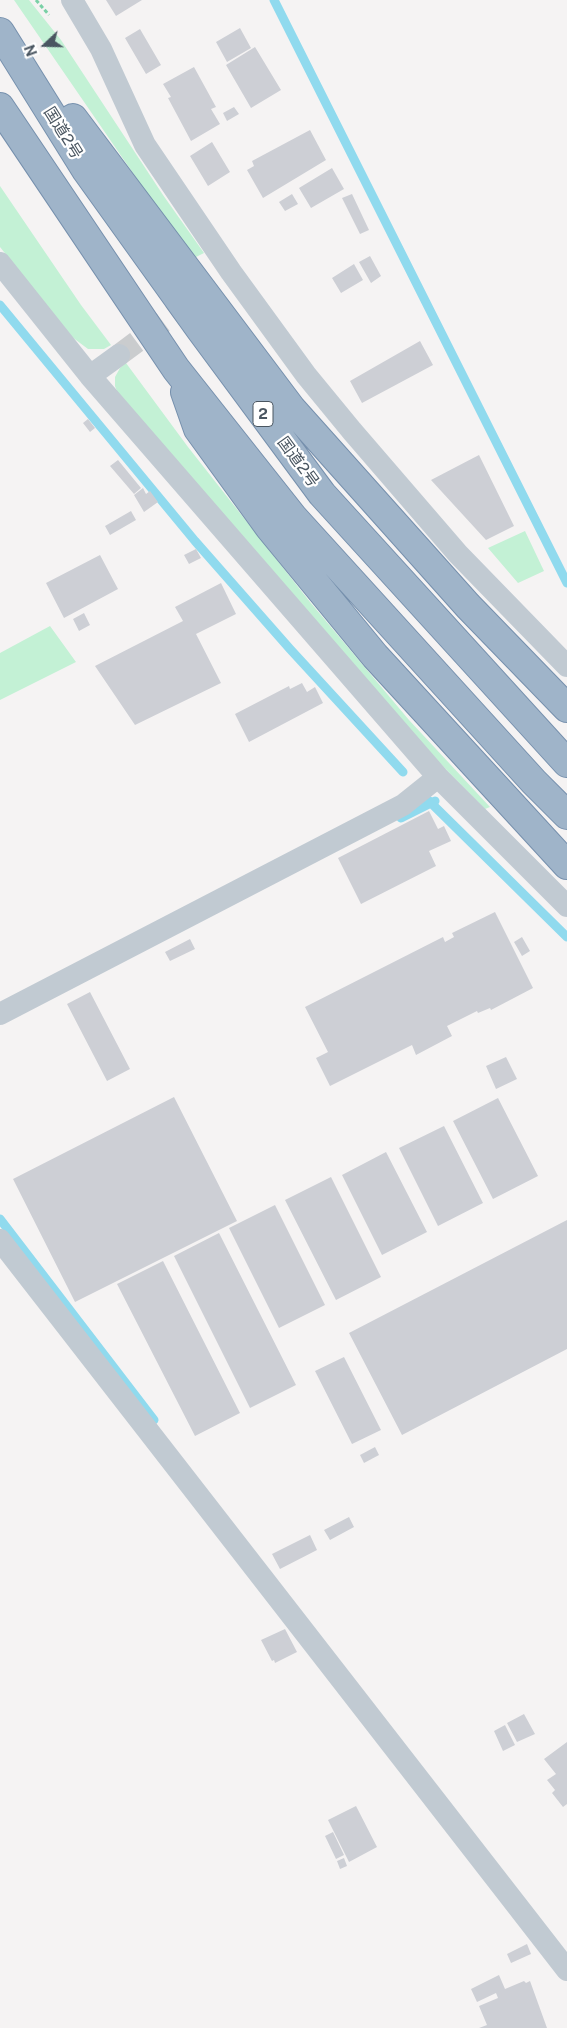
<!DOCTYPE html>
<html>
<head>
<meta charset="utf-8">
<style>
  body { margin:0 }
  #map { position:relative; width:567px; height:2028px; overflow:hidden; background:#f5f3f3; font-family:"Public Sans",sans-serif }
  canvas { display:block }
  .north { position:absolute; left:20px; top:20px; width:50px; height:50px; -webkit-text-stroke:4px #fff; paint-order:stroke; rotate:249deg; font-size:14px; font-weight:700; line-height:20px; text-align:center; color:#4a5661 }
  .north::after { content:''; display:block; margin:auto; width:18px; height:22px; background:#4a5661; clip-path:polygon(50% 0,100% 100%,50% 72%,0 100%) }
</style>
</head>
<body>
<div id="map">
<canvas width="567" height="2028"></canvas>
<div class="north">N</div>
</div>
<script>
const g = document.querySelector('canvas').getContext('2d');
g.lineJoin = 'round';
function fillPath(path, color) {
  g.fillStyle = color;
  g.fill(path, 'evenodd');
}
function shape(rows) {
  const path = new Path2D();
  for (const r of rows) {
    path.moveTo(r[0], r[1]);
    for (let i = 2; i < r.length; i += 2) path.lineTo(r[i], r[i + 1]);
  }
  return path;
}
function stroke(path, color, width, dash) {
  g.strokeStyle = color;
  g.lineWidth = width;
  g.lineCap = dash ? 'butt' : 'round';
  g.setLineDash(dash || []);
  g.stroke(path);
}
function write(font, color, halo, rows, align = 'center') {
  g.font = font + ' "Public Sans","Noto Sans JP",sans-serif';
  g.lineWidth = 4.5;
  g.setLineDash([]);
  g.textBaseline = 'middle';
  g.strokeStyle = halo;
  g.fillStyle = color;
  for (const [text, x, y, turn = 0] of rows) {
    g.save();
    g.translate(x, y);
    g.rotate((+turn || 0) * Math.PI / 180);
    g.textAlign = isNaN(turn) ? turn : align;
    if (halo) g.strokeText(text, 0, 0);
    g.fillText(text, 0, 0);
    g.restore();
  }
}
fillPath(shape([
  [14,0,29,0,61,40,163,195,204,253,192,259],
  [0,186,81,305,111,345,104,349,88,349,72,337,0,247],
  [126,363,188,447,310,602,409,720,490,807,485,809,420,743,118,394,115,386,115,377,120,368],
  [525,531,544,571,518,583,488,548],
  [50,626,76,662,0,700,0,653]
]), '#c3f1d5');
stroke(shape([
  [274,0,567,583],
  [0,305,195,541,290,649,403,772],
  [428,800,567,937],
  [401,818,435,801],
  [0,1219,154,1420]
]), '#90daee', 9);
fillPath(shape([
  [106,0,142,0,116,16],
  [240,28,251,48,227,62,216,42],
  [140,29,161,65,146,74,125,38],
  [255,47,281,90,251,108,226,65],
  [194,67,216,107,211,109,220,124,191,141,168,98,171,97,163,84],
  [234,107,239,114,227,121,223,113],
  [310,130,326,160,263,198,247,170,254,166,252,161],
  [212,142,230,172,208,186,190,156],
  [332,168,344,189,311,208,299,188],
  [292,194,298,204,285,211,279,202],
  [352,194,369,230,360,234,342,198],
  [370,256,381,276,371,283,359,262],
  [354,264,363,280,341,293,332,278],
  [420,341,433,365,362,403,350,381],
  [88,419,95,428,90,432,83,423],
  [479,455,514,526,486,540,431,480],
  [118,460,141,488,134,494,110,466],
  [143,488,146,494,150,491,158,502,144,512,134,495],
  [131,511,136,520,110,535,105,526],
  [196,549,201,558,189,564,184,555],
  [100,555,118,589,64,618,46,583],
  [221,583,236,614,196,634,221,683,135,725,95,666,183,621,175,607],
  [84,613,90,625,79,631,73,619],
  [302,683,307,692,315,687,323,703,249,742,235,714,289,686,290,689],
  [429,811,438,829,444,826,451,841,429,851,436,866,361,904,338,858],
  [495,912,533,988,491,1010,490,1008,478,1013,477,1011,447,1026,452,1036,416,1055,412,1045,330,1086,316,1058,328,1052,305,1007,443,937,445,942,454,937,452,933],
  [522,937,530,951,522,956,514,942],
  [190,939,195,949,170,961,165,952],
  [90,992,130,1069,107,1081,67,1004],
  [506,1057,517,1079,496,1089,486,1066],
  [174,1097,237,1221,75,1302,13,1179],
  [498,1098,538,1176,493,1199,453,1121],
  [444,1126,483,1203,438,1226,399,1148],
  [386,1152,427,1232,382,1255,342,1175],
  [331,1177,381,1277,336,1300,285,1200],
  [275,1205,325,1305,279,1328,229,1228],
  [567,1220,567,1349,402,1435,349,1333],
  [219,1233,296,1385,250,1408,174,1256],
  [163,1261,240,1413,195,1436,117,1284],
  [344,1357,381,1430,352,1444,315,1371],
  [375,1447,379,1455,364,1463,360,1455],
  [349,1517,354,1527,330,1540,324,1530],
  [310,1535,317,1550,280,1569,272,1554],
  [285,1629,297,1652,275,1663,274,1660,272,1661,261,1640],
  [524,1714,535,1734,517,1742,507,1723],
  [505,1725,515,1745,503,1751,494,1731],
  [567,1742,567,1804,563,1807,552,1793,555,1790,547,1780,556,1774,544,1759],
  [356,1806,377,1847,349,1862,328,1820],
  [333,1832,344,1855,336,1859,325,1836],
  [344,1858,347,1866,340,1869,337,1861],
  [527,1944,531,1954,511,1963,507,1954],
  [499,1975,505,1989,524,1981,526,1983,530,1981,547,2028,479,2028,487,2025,479,2006,498,1998,496,1993,477,2002,471,1989]
]), '#cdcfd5');
stroke(shape([
  [119,355,197,297]
]), '#caccce', 22, [22, 11]);
const trunk = shape([
  [0,32,86,170,200,329,322,494,567,763],
  [0,107,176,369,293,517,534,782,567,815],
  [73,118,291,408,468,606,567,708],
  [185,392,198,429,269,527,375,656,567,865]
]);
stroke(trunk, '#7690ad', 30);
stroke(shape([
  [36,0,49,15]
]), '#7ad0a6', 3, [4, 2.5]);
stroke(shape([
  [72,0,101,49,145,145,231,272,306,375,352,431,458,554,567,666],
  [0,263,90,376,438,777,567,906],
  [90,376,119,355],
  [0,1014,403,805,438,777],
  [0,1240,567,1970]
]), '#c1cad2', 22);
stroke(trunk, '#9fb4c9', 28);
for (const [x, y, w] of [
  [263,414,20]
]) {
  const box = new Path2D();
  box.roundRect(x - w / 2, y - 12.5, w, 25, 4);
  g.fillStyle = '#fff';
  g.fill(box);
  stroke(box, '#4a5661', 1);
}
write('bold 15px', '#4a5661', null, [
  ["2",263,414]
]);
write('16px', '#4a5661', '#fff', [
  ["国道2号",63,133,58],
  ["国道2号",298,462,54]
]);
</script>
</body>
</html>
